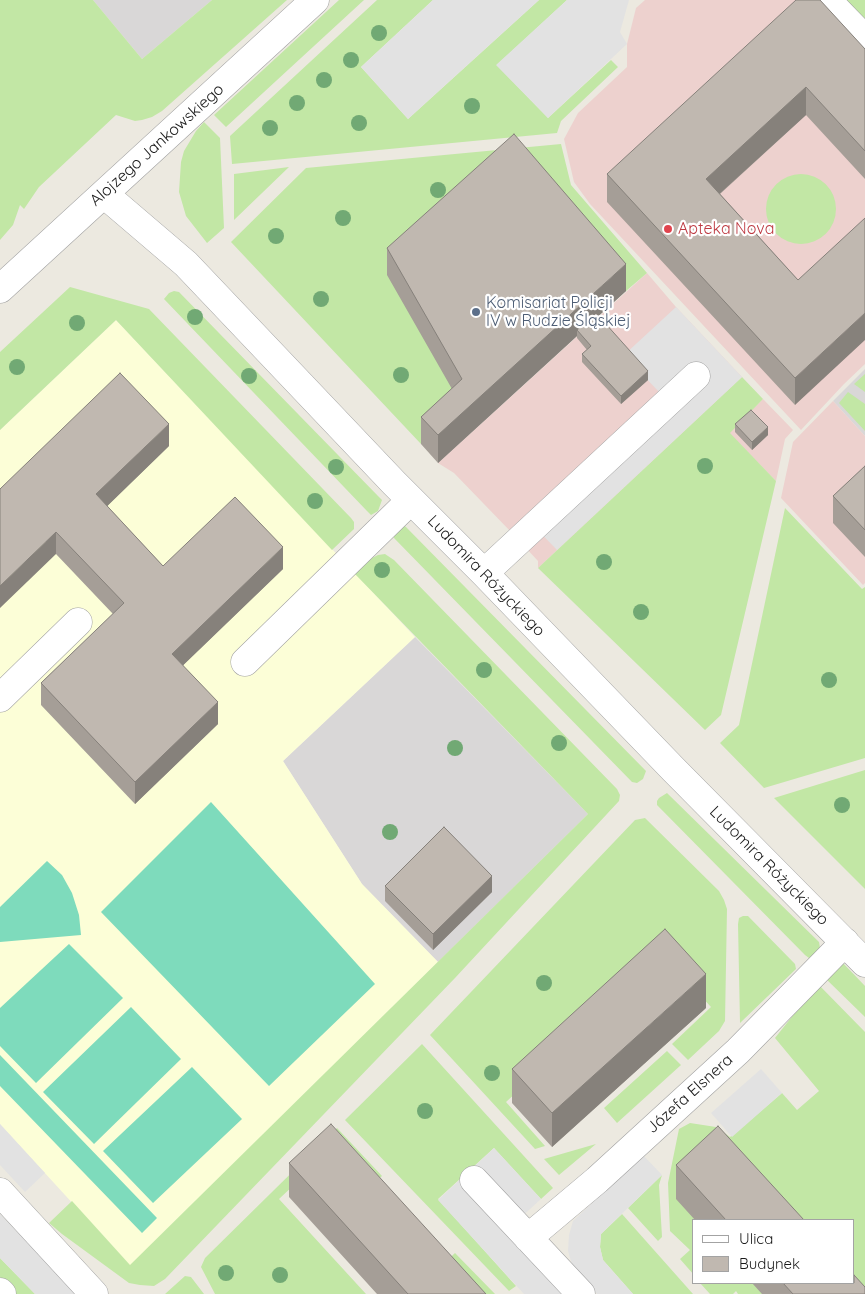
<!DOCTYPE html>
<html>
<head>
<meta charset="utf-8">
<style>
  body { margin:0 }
  #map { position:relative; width:865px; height:1294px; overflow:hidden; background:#ece9e0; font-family:Quicksand,sans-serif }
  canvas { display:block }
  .legend { position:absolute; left:692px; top:1219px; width:162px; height:65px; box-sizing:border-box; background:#fff; border:1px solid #a3a3a3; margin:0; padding:6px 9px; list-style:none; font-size:15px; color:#1a1a1a }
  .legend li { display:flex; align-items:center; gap:10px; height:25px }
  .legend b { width:25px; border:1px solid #a3a3a3 }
</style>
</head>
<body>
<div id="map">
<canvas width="865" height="1294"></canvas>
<ul class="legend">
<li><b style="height:6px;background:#fff"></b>Ulica</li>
<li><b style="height:14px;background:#c0b8b0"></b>Budynek</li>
</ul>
</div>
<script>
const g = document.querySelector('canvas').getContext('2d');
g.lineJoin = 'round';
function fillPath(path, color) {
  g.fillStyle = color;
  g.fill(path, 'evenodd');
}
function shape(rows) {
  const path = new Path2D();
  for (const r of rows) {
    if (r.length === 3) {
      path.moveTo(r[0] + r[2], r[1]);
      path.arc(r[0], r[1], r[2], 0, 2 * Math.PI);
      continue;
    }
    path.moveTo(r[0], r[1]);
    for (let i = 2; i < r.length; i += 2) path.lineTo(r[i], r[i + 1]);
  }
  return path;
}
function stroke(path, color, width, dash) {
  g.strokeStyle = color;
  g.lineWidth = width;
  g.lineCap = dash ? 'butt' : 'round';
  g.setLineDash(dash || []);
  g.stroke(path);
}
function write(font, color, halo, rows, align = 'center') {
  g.font = font + ' Quicksand,sans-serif';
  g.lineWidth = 4.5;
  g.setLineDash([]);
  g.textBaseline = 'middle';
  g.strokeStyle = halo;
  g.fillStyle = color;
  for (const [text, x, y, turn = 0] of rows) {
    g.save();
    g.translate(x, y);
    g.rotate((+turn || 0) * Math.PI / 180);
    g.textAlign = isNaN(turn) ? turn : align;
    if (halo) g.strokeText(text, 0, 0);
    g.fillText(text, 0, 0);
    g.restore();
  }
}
fillPath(shape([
  [93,0,212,0,142,59],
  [865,369,865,436,833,401],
  [415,637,588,814,438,962,362,884,283,761]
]), '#d9d7d7');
fillPath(shape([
  [645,0,812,0,865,55,865,364,844,384,801,430,590,204,574,182,564,139,578,113,627,67,627,44,636,8],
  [647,273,676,307,742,377,538,568,538,561,512,533,454,473,438,463],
  [763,399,793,430,785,439,776,481,729,433],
  [833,401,865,436,865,583,863,585,781,498,793,442]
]), '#edd1ce');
fillPath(shape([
  [116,320,415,637,283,761,362,884,438,962,130,1266,0,1124,0,430]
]), '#fcfed7');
fillPath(shape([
  [0,0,93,0,142,59,212,0,287,0,162,111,152,117,142,120,135,121,116,115,39,187,24,209,20,205,13,225,0,240],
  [339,0,364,0,226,127,214,115],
  [377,0,433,0,361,67,408,119,539,0,567,0,497,65,548,118,611,60,618,67,561,121,557,133,232,164,230,136],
  [843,0,865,0,865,23],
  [204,122,220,138,224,228,207,243,186,216,179,192,181,162,184,151,196,131],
  [561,144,571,185,647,273,626,291,515,162,462,407,421,444,231,242,306,168],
  [289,167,234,220,234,174],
  [801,209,35],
  [70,287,149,309,351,518,354,522,354,529,332,550,116,320,0,430,0,352],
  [174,291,179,292,378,496,382,500,378,511,371,515,367,511,164,299,169,293],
  [865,374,865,392,854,384],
  [742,377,763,399,730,433,776,481,721,715,705,730,538,568],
  [848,392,865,404,865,431,839,403],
  [785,508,862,589,865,587,865,758,764,788,720,743,739,725],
  [402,524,406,527,646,771,643,779,637,783,632,782,394,538,392,533],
  [385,554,394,560,617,789,620,795,619,801,455,978,165,1279,154,1286,140,1285,129,1283,62,1234,49,1223,72,1201,130,1265,588,814,355,574,368,560,378,555],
  [865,770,865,889,774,798],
  [667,793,819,942,820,948,815,954,809,958,805,955,657,805,657,801,659,798],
  [645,818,719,891,724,900,727,909,725,1021,719,1031,688,1060,672,1044,711,1007,664,956,506,1102,545,1146,535,1149,430,1035,635,820],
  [743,916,748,916,795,964,796,969,740,1023,738,924,739,918],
  [841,961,865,986,865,1017,825,978],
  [818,984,865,1032,865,1294,738,1294,736,1291,733,1294,710,1294,700,1283,854,1283,854,1220,694,1220,694,1275,680,1259,690,1250,670,1231,668,1183,679,1129,690,1123,716,1127,730,1137,782,1093,797,1110,819,1091,775,1038],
  [422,1044,553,1188,541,1199,494,1148,438,1199,516,1286,509,1291,345,1120],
  [667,1051,681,1065,617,1123,604,1108],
  [337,1128,382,1176,366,1190,329,1152,279,1199,366,1294,215,1294,201,1267,205,1258],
  [596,1144,559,1175,544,1159],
  [662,1175,659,1185,662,1237,658,1241,628,1208],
  [622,1214,693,1294,633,1294,603,1260,600,1247,601,1234],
  [455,1253,495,1294,463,1294,439,1268],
  [0,1258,35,1294,16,1294,0,1277],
  [185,1276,191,1277,204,1294,165,1294]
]), '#c2e7a5');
fillPath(shape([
  [211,802,375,984,269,1086,101,912],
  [47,861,62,875,72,893,79,915,81,935,0,942,0,907],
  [69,944,123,998,36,1083,0,1046,0,1008],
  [131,1007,181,1059,94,1144,43,1092],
  [0,1055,157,1218,142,1233,0,1086],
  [192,1067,242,1119,153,1203,103,1151]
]), '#7edbbc');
fillPath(shape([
  [433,0,539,0,408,119,361,67],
  [567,0,629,0,620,32,627,44,548,118,496,65],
  [676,307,742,377,557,550,526,518,659,392,624,355],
  [761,1069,782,1093,732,1137,711,1113],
  [0,1124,45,1173,25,1192,0,1165],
  [494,1148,541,1199,506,1231,562,1294,524,1294,438,1200],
  [643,1155,662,1175,601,1234,600,1247,603,1260,633,1294,597,1294,573,1268,568,1251,569,1235,573,1221],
  [0,1214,77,1294,35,1294,0,1258]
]), '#e2e2e2');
const minor = shape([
  [827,0,865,39],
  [104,194,186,264,394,483,484,573,674,770,865,963],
  [0,289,315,0],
  [484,573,696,376],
  [245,662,411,500],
  [0,698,78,622],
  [474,1180,581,1294],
  [0,1192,94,1294],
  [528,1238,597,1180,738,1051,845,942],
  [0,1292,2,1294]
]);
stroke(minor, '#a1a1a1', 29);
stroke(minor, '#fff', 28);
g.fillStyle = '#71a974';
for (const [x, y] of [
  [379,33],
  [351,60],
  [324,80],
  [297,103],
  [472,106],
  [359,123],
  [270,128],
  [438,190],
  [343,218],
  [276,236],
  [321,299],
  [195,317],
  [77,323],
  [17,367],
  [401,375],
  [249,376],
  [705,466],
  [336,467],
  [315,501],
  [604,562],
  [382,570],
  [641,612],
  [484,670],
  [829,680],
  [559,743],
  [455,748],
  [842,805],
  [390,832],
  [544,983],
  [492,1073],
  [425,1111],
  [226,1273],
  [280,1275]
]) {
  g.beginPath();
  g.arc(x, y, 8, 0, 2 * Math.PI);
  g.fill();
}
fillPath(shape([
  [865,49,865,179,806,115,720,194,798,280,795,405,607,202,607,174],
  [387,248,626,291,598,316,648,380,621,404,582,362,582,354,587,350,577,338,577,336,438,463,421,444,421,417,452,389,387,275],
  [735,424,768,435,752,450,735,432],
  [169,446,107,506,163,566,283,569,183,665,218,724,135,804,41,705,41,683,113,614,56,554,0,489],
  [865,466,865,557,833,523,833,496],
  [385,886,492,892,433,950,385,901],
  [706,1008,552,1147,512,1103,512,1069],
  [289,1163,486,1294,377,1294,289,1197],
  [676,1165,804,1220,695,1220,676,1199],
  [752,1283,854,1283,865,1294,762,1294]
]), '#a59e97');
fillPath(shape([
  [806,87,806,115,706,206,706,179],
  [626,264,626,291,580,333,577,330,577,336,438,463,438,435],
  [865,313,865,340,795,405,795,378],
  [648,371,648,380,621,404,621,396],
  [169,424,169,446,96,517,96,494],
  [768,427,768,435,752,450,752,442],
  [56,532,56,554,0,608,0,586],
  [283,547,283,569,172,676,172,654],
  [218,702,218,724,135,804,135,782],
  [492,876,492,892,433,950,433,934],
  [706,974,706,1008,552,1147,552,1113]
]), '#86817b');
const building = shape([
  [796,0,820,0,865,49,865,151,806,87,706,179,798,280,865,218,865,313,795,378,607,174,796,0],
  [514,134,626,264,438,435,421,417,462,379,387,248,514,134],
  [596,313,648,371,621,396,582,354,591,346,577,330,596,313],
  [120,373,169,424,96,494,163,566,235,497,283,547,172,654,218,702,135,782,41,683,124,603,56,532,0,586,0,489,120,373],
  [751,410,768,427,752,442,735,424,751,410],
  [865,466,865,530,833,496,865,466],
  [444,827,492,876,433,934,385,886,444,827],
  [665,929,706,974,552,1113,512,1069,665,929],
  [331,1124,486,1294,408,1294,289,1163,331,1124],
  [718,1126,804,1220,726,1220,676,1165,718,1126],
  [854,1275,865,1287,865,1294,793,1294,783,1283,854,1283,854,1275]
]);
fillPath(building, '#c0b8b0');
stroke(building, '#86817b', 1);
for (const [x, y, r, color] of [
  [668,229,5,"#e0444e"],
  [476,312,5,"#5c6f8a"]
]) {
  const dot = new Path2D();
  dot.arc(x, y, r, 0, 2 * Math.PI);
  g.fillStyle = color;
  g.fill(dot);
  stroke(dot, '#fff', 2);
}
write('16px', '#1a1a1a', '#fff', [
  ["Alojzego Jankowskiego",157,145,-42],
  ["Ludomira Różyckiego",486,576,46],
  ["Ludomira Różyckiego",769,866,45],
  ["Józefa Elsnera",690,1094,-42]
]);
write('16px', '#be3a42', '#fff', [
  ["Apteka Nova",678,229]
], 'left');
write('16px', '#4e5e75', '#fff', [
  ["Komisariat Policji",486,303],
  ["IV w Rudzie Śląskiej",486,321]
], 'left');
</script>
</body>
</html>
